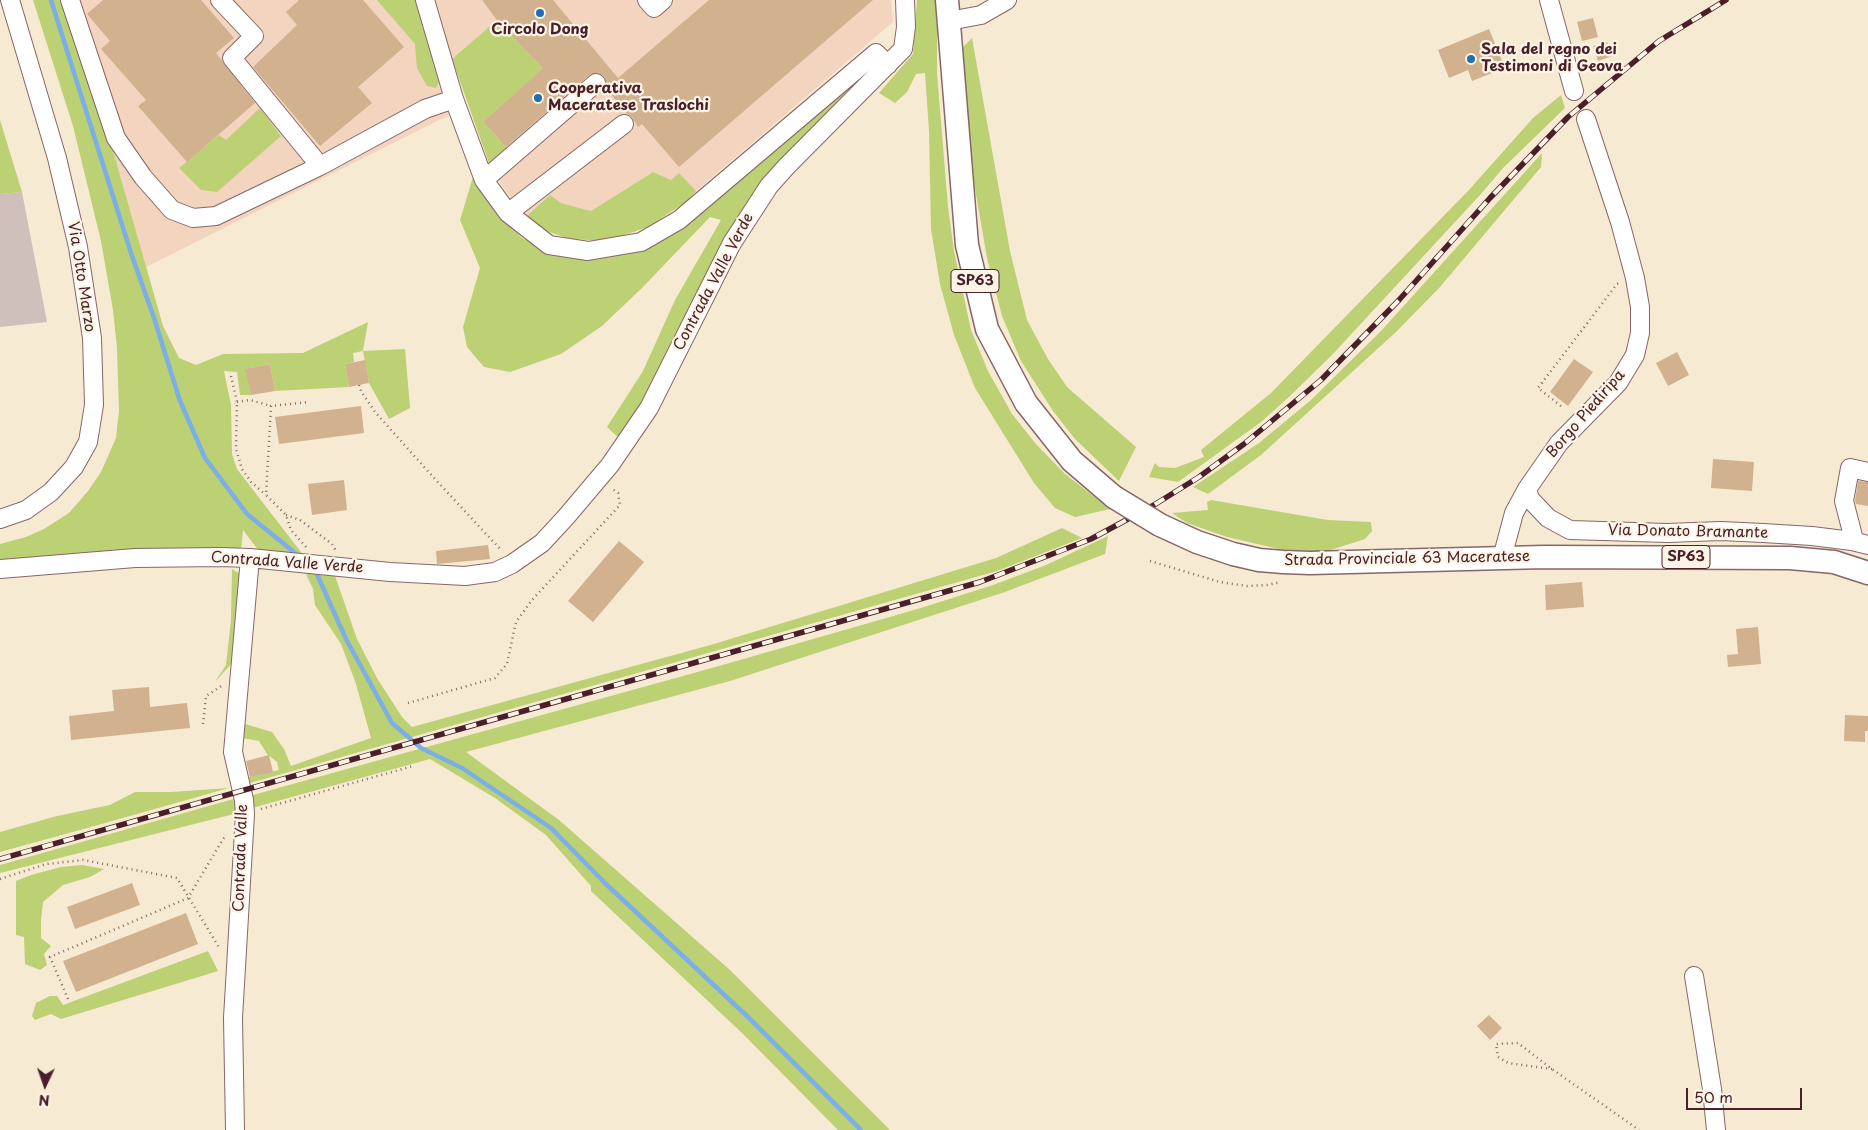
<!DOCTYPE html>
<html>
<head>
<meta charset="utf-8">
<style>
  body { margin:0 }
  #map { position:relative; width:1868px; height:1130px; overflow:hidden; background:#f7ead3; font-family:"Playpen Sans",sans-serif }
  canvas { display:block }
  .north { position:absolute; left:20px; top:1060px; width:50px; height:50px; -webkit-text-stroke:4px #fcf5e5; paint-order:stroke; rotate:183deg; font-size:14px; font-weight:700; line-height:20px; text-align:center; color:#4a1f2b }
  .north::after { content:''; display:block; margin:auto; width:18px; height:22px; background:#4a1f2b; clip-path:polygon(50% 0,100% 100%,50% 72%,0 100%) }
  .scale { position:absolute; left:1686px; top:1088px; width:116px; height:22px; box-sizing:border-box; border:2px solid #4a1f2b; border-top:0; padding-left:6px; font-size:15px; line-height:18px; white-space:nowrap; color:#4a1f2b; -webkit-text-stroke:4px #fcf5e5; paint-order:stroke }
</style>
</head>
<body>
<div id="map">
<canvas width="1868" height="1130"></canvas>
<div class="north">N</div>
<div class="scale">50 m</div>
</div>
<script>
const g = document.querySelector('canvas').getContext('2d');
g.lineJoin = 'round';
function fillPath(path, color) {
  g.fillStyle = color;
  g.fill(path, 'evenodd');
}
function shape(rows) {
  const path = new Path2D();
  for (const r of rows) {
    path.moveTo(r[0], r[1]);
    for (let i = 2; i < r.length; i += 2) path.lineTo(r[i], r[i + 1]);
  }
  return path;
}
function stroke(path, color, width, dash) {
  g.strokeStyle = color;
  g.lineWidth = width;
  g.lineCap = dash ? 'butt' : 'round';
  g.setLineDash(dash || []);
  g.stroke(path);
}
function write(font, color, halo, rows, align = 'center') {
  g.font = font + ' "Playpen Sans",sans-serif';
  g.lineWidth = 4.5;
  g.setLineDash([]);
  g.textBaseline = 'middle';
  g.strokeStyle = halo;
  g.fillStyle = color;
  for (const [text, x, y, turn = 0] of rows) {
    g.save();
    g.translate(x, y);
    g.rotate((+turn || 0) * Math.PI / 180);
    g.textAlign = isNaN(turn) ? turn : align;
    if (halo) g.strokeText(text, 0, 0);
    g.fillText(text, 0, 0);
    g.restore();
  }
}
fillPath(shape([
  [63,0,415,0,440,80,449,115,146,267,110,140],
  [434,0,891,0,893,22,696,191,679,174,671,180,653,172,591,211,561,203,526,217,504,189,489,163,507,148,483,122,497,20,452,59]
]), '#f3d4bf');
fillPath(shape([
  [22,192,47,322,0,327,0,194]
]), '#cfc0bb');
fillPath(shape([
  [33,0,63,0,110,140,163,326,179,358,196,365,223,354,303,353,368,322,363,351,405,349,410,408,389,419,369,383,363,351,353,353,354,362,345,364,349,387,275,391,270,364,246,369,251,395,240,395,237,372,224,371,231,405,232,454,237,469,304,556,259,551,243,530,241,550,0,562,0,544,26,537,44,529,69,513,88,491,101,472,116,438,119,411,117,348,113,310,101,241,73,126],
  [377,0,415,0,440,80,436,88,427,86,417,68,415,44],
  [917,0,935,0,937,29,937,73,948,207,954,251,971,330,988,371,1012,414,1036,444,1065,474,1110,509,1075,517,1055,508,1034,483,975,388,954,335,940,284,931,229,929,131,925,73,916,74,907,92,895,103,879,93,913,54],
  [497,20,543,68,483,122,507,148,489,163,452,59],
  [972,38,1010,251,1027,320,1048,359,1067,387,1136,447,1119,481,1075,439,1053,411,1021,361,1002,316,987,258,974,183,961,49],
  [868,69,774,169,734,222,672,340,643,400,621,440,607,427,643,371,675,300,721,220,710,217,642,288,602,326,561,354,510,372,484,367,467,347,463,327,480,268,460,220,473,177,498,214,522,238,551,253,636,251,706,209],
  [1561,95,1565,108,1504,167,1480,195,1332,355,1290,396,1261,422,1178,482,1149,477,1155,463,1159,467,1175,468,1204,457,1201,450,1271,393,1468,191,1533,118],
  [260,108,281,136,217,192,201,190,179,168,219,135,226,140],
  [0,120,22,192,0,194],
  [1542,153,1541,167,1440,287,1396,332,1261,455,1208,494,1193,487,1259,443,1311,400,1381,331],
  [653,172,671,180,679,173,696,191,687,201,648,227,607,241,571,239,539,229,526,217,550,195,561,203,591,211],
  [1211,500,1328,520,1371,522,1372,531,1365,539,1318,554,1296,553,1227,537,1187,523,1172,513,1208,510,1207,502],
  [1062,528,1082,538,997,571,250,783,249,777,279,770,277,762,267,754,259,741,242,738,245,724,272,732,284,749,291,766,371,738,356,684,341,644,315,605,313,589,304,570,334,573,357,639,377,678,402,717,412,727,714,644,996,558],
  [1108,536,1105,554,1005,592,730,681,466,752,559,820,730,970,890,1130,838,1130,743,1034,591,891,591,886,546,835,495,798,430,759,252,808,253,795,719,666,921,608,993,585,1046,565],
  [232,569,240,574,232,663,215,682,226,665,231,620],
  [229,788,98,825,0,852,0,832,57,816,110,805,135,792,171,792],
  [237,798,238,813,0,873,0,865],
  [82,865,104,869,90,877,63,885,43,902,41,921,41,938,51,946,44,954,47,965,40,970,25,964,24,937,16,935,16,881,31,875,61,867],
  [208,951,218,971,61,1019,51,1014,35,1020,32,1016,36,1003,50,996,57,996,63,1005]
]), '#bcd074');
stroke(shape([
  [51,0,131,253,154,318,180,401,205,458,247,514,300,557],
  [315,570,346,639,392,723,421,748,462,768,551,828,606,884,748,1017,861,1130]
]), '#7caee8', 4.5);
fillPath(shape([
  [103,0,201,0,234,38,216,53,255,103,187,162,138,106,146,100,101,49,110,41,87,14],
  [299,0,363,0,404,47,358,87,372,103,320,146,253,67,297,25,286,12],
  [482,0,553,0,618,78,709,0,873,0,679,167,642,124,638,127,632,117,627,114,605,87,606,81,604,76,599,73,589,75,506,147,483,122,543,68,497,20],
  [1593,18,1598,37,1582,41,1577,22],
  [1489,29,1505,68,1472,81,1468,70,1449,78,1438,50],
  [1607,42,1612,56,1598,61,1593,46],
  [1677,352,1689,375,1668,386,1656,363],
  [1574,359,1593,372,1568,406,1550,392],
  [365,360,369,383,349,387,345,364],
  [270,364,275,391,251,395,245,369],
  [361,406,364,433,279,444,275,417],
  [1713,459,1754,462,1752,491,1711,488],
  [344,480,347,510,312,515,308,484],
  [1858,481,1868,482,1868,506,1856,504,1855,501],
  [619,541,644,562,593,622,568,601],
  [488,545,490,559,437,564,436,551],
  [1582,582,1584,607,1546,610,1545,585],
  [1758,627,1761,664,1728,667,1727,655,1738,654,1736,629],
  [149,687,150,707,187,703,190,728,71,740,69,716,114,711,112,690],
  [1845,715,1868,716,1868,731,1865,731,1865,742,1844,741],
  [269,755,273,772,250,777,246,761],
  [132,883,140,905,75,929,67,907],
  [186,913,198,944,76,992,63,961],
  [1489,1015,1502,1028,1490,1040,1477,1026]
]), '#d2b18e');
const minor = shape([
  [70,0,116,138,143,177,172,210,193,218,216,216,320,166,425,109,454,99],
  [220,0,254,36,232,58,320,166],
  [425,0,454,99,484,180,508,213,549,245,588,251,641,242,679,220,876,53,888,65],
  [647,0,654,8,663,0],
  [1549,0,1574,91],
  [949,21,981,15,1007,0],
  [484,180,596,83],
  [508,213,624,124],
  [1527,489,1530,499,1548,518,1570,530,1667,533,1721,531,1763,533,1812,536,1852,541,1868,545],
  [0,519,26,510,51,492,74,467,88,442,94,405,92,338,78,247,57,158,10,0],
  [1852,541,1853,536,1844,501,1850,468,1868,472],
  [1502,558,1514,513,1527,489,1559,443,1618,383,1635,355,1640,333,1640,307,1635,278,1620,222,1586,119],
  [0,569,135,558,221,557,250,558,390,572,465,576,495,572,512,564,542,543,566,517,610,465,649,408,732,243,769,186,786,167,903,49,906,27,905,0],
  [1694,976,1712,1089,1716,1130],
  [235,1130,233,1018,245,814,244,800,233,752,250,558]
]);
const major = shape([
  [947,0,967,245,987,329,1026,403,1072,461,1114,497],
  [1160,525,1197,542,1233,554,1259,560,1283,562,1310,563,1544,557,1790,558,1834,562,1868,573]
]);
stroke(minor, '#876666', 20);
stroke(major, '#876666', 25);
stroke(shape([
  [231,376,237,402,236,449,242,469,251,482,266,495],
  [359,385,361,391,375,412,434,478,502,551],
  [237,402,250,400,271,406],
  [1561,406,1538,388,1617,284,1619,283],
  [286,515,300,520,332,544,336,551],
  [306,547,291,530,286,515,266,495,271,406,309,402],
  [1150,561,1220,582,1247,586,1267,585,1281,582],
  [408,703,495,678,507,664,516,622,532,600,620,505,618,493,611,488],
  [203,724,206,696,223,685],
  [261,809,413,766],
  [0,879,46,864,83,860,177,878,220,949],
  [68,999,50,957,188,898,223,839,227,835],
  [1552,1069,1508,1063,1498,1057,1496,1044,1518,1043,1552,1069,1639,1130]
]), '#876666', 2.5, [1, 4]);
stroke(minor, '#fff', 18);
stroke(major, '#fff', 22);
const rail = shape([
  [0,859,980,582,1091,539,1154,505,1199,477,1244,444,1321,380,1399,300,1490,198,1568,117,1659,41,1726,0]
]);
stroke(rail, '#4a1f2b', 5.5);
stroke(rail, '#fcf5e5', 4, [11]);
const majorBridge = shape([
  [1114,497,1160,525]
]);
stroke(majorBridge, '#876666', 25, []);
stroke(majorBridge, '#fff', 22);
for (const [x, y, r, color] of [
  [540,13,5,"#1f6fb2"],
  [1471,59,5,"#1f6fb2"],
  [538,98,5,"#1f6fb2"]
]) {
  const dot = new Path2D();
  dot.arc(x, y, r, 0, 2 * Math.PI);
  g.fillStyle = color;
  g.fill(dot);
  stroke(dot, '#fcf5e5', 2);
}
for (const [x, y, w] of [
  [975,281,48],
  [1686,557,48]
]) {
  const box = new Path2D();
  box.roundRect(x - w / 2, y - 11.5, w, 23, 4);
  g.fillStyle = '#fcf5e5';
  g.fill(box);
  stroke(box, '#4a1f2b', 1);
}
write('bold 14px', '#4a1f2b', null, [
  ["SP63",975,281],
  ["SP63",1686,557]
]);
write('bold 15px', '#4a1f2b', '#fcf5e5', [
  ["Circolo Dong",540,30,"center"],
  ["Sala del regno dei",1481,50],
  ["Testimoni di Geova",1481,67],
  ["Cooperativa",548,89],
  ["Maceratese Traslochi",548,106]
], 'left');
write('15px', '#4a1f2b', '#fcf5e5', [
  ["Via Otto Marzo",81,277,81],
  ["Contrada Valle Verde",714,282,-62],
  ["Borgo Piediripa",1586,414,-49],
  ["Via Donato Bramante",1688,532,1],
  ["Strada Provinciale 63 Maceratese",1407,559,-1],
  ["Contrada Valle Verde",287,563,4],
  ["Contrada Valle",241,858,-88]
]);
</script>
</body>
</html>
